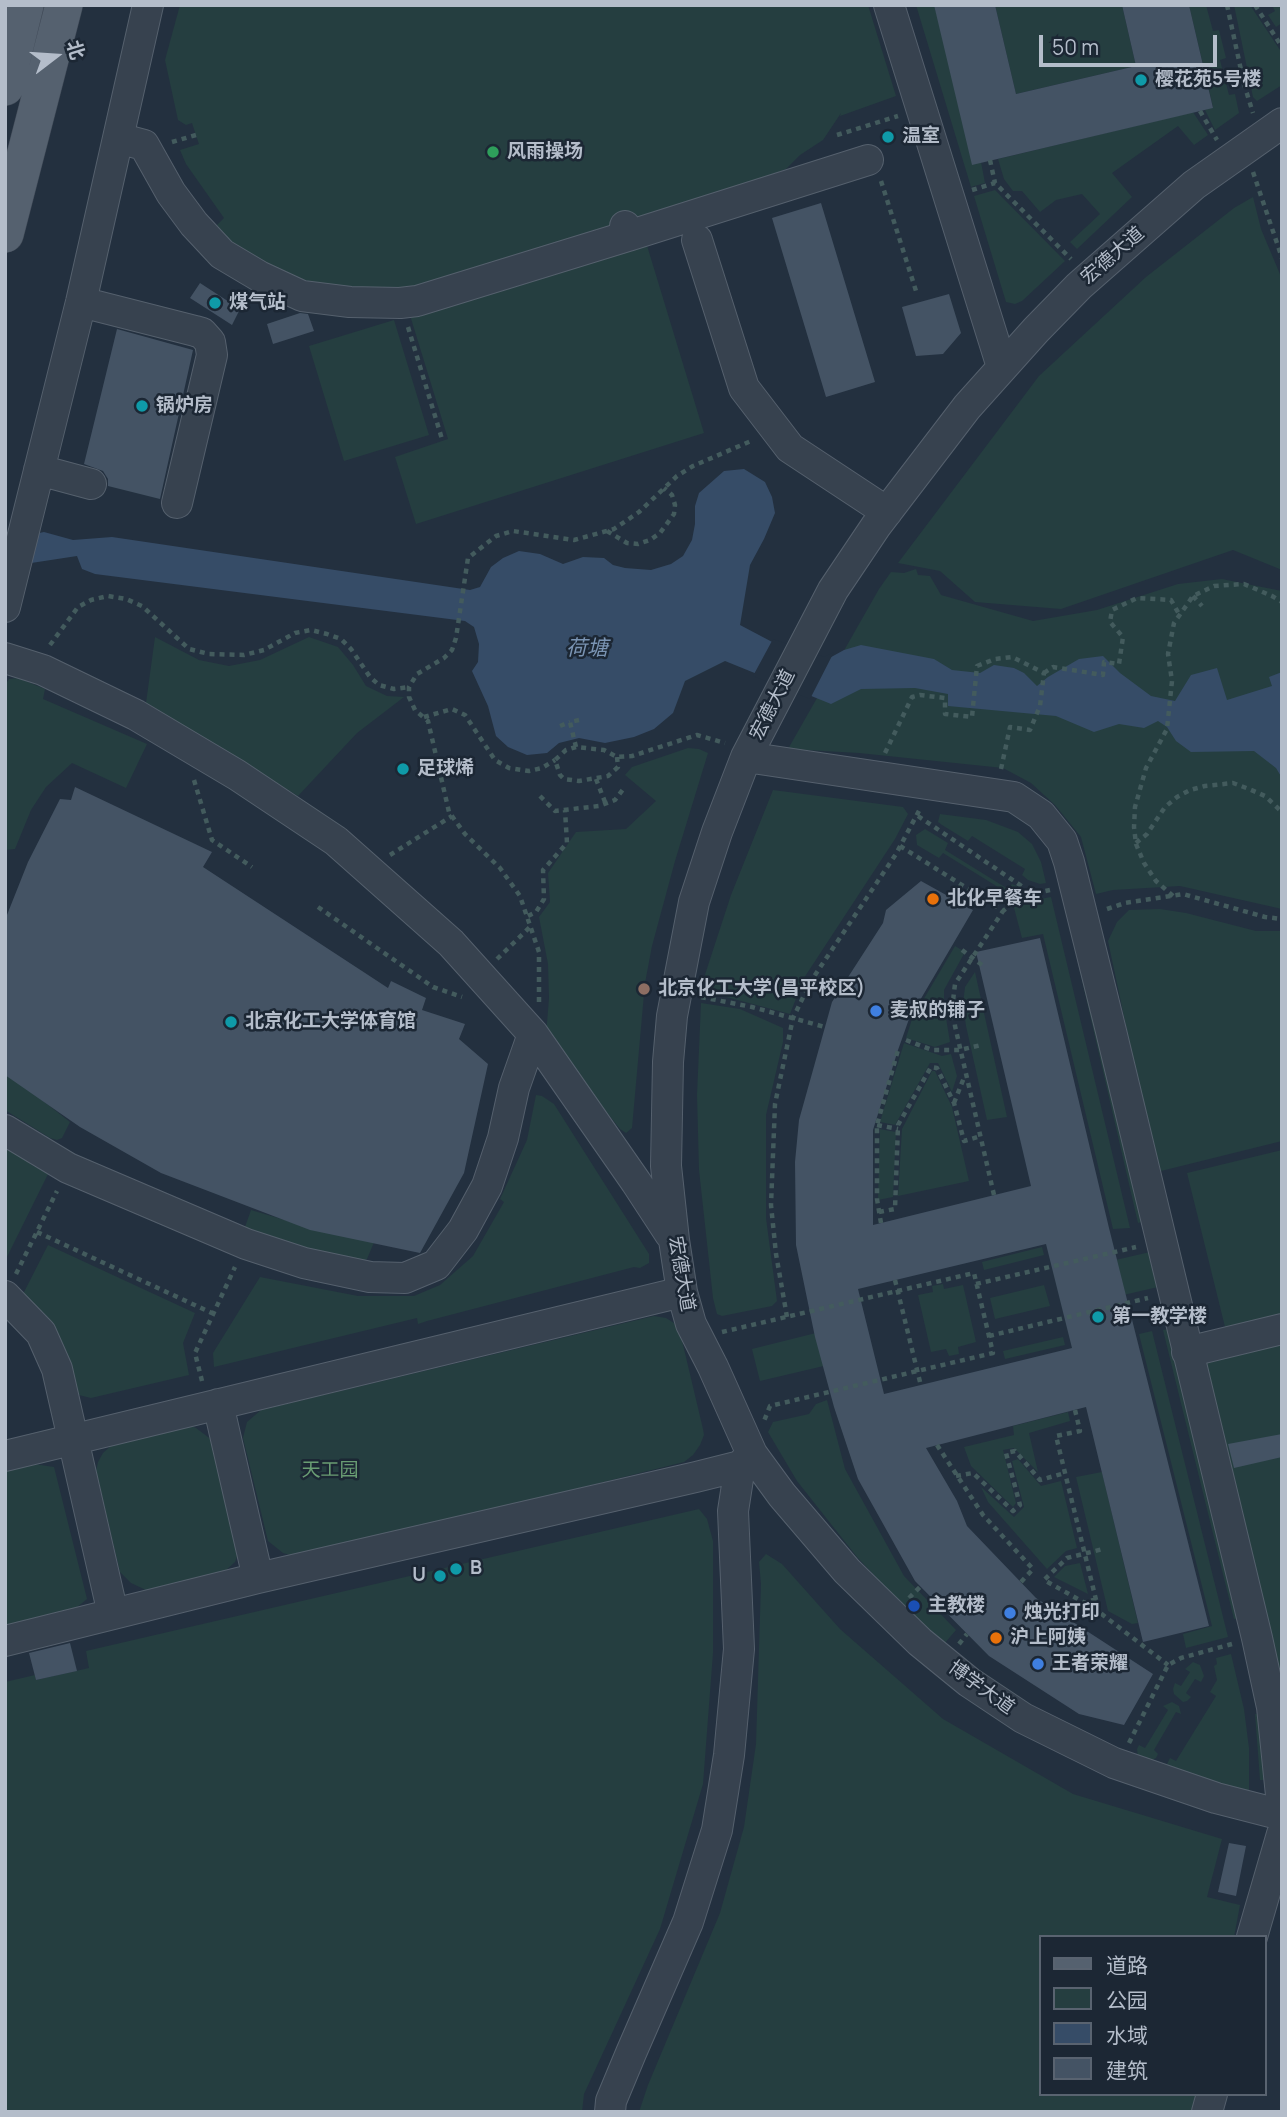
<!DOCTYPE html>
<html>
<head>
<meta charset="utf-8">
<style>
  body { margin:0 }
  #map { position:relative; width:1287px; height:2117px; overflow:hidden; background:#23303f; font-family:Manrope,"Noto Sans SC",sans-serif }
  canvas { display:block }
  .frame { position:absolute; inset:0; border:7px solid #b4bdca; pointer-events:none }
  .legend { position:absolute; left:1039px; top:1935px; width:228px; height:161px; box-sizing:border-box; background:#1c2734; border:2px solid #596370; margin:0; padding:9px 12px; list-style:none; font-size:21px; color:#b4bdca }
  .legend li { display:flex; align-items:center; gap:14px; height:35px }
  .legend b { width:35px; border:2px solid #596370 }
  .north { position:absolute; left:21px; top:21px; width:70px; height:70px; -webkit-text-stroke:5px #1c2734; paint-order:stroke; rotate:73deg; font-size:19px; font-weight:700; line-height:28px; text-align:center; color:#b4bdca }
  .north::after { content:''; display:block; margin:auto; width:24px; height:32px; background:#b4bdca; clip-path:polygon(50% 0,100% 100%,50% 72%,0 100%) }
  .scale { position:absolute; left:1039px; top:35px; width:178px; height:32px; box-sizing:border-box; border:4px solid #b4bdca; border-top:0; padding-left:9px; font-size:21px; line-height:24px; white-space:nowrap; color:#b4bdca; -webkit-text-stroke:5px #1c2734; paint-order:stroke }
</style>
</head>
<body>
<div id="map">
<canvas width="1287" height="2117"></canvas>
<div class="frame"></div>
<ul class="legend">
<li><b style="height:9px;background:#55616f"></b>道路</li>
<li><b style="height:19px;background:#253e40"></b>公园</li>
<li><b style="height:19px;background:#364c67"></b>水域</li>
<li><b style="height:19px;background:#445364"></b>建筑</li>
</ul>
<div class="north">北</div>
<div class="scale">50 m</div>
</div>
<script>
const g = document.querySelector('canvas').getContext('2d');
g.lineJoin = 'round';
function fillPath(path, color) {
  g.fillStyle = color;
  g.fill(path, 'evenodd');
}
function shape(rows) {
  const path = new Path2D();
  for (const r of rows) {
    path.moveTo(r[0], r[1]);
    for (let i = 2; i < r.length; i += 2) path.lineTo(r[i], r[i + 1]);
  }
  return path;
}
function stroke(path, color, width, dash) {
  g.strokeStyle = color;
  g.lineWidth = width;
  g.lineCap = dash ? 'butt' : 'round';
  g.setLineDash(dash || []);
  g.stroke(path);
}
function write(font, color, halo, rows, align = 'center') {
  g.font = font + ' Manrope,"Noto Sans SC",sans-serif';
  g.lineWidth = 5;
  g.setLineDash([]);
  g.textBaseline = 'middle';
  g.strokeStyle = halo;
  g.fillStyle = color;
  for (const [text, x, y, turn = 0] of rows) {
    g.save();
    g.translate(x, y);
    g.rotate((+turn || 0) * Math.PI / 180);
    g.textAlign = isNaN(turn) ? turn : align;
    if (halo) g.strokeText(text, 0, 0);
    g.fillText(text, 0, 0);
    g.restore();
  }
}
fillPath(shape([
  [180,5,868,5,896,96,840,116,841,113,823,140,800,155,786,169,733,191,418,293,320,290,233,253,210,232,224,218,186,164,180,150,199,144,192,123,186,125,178,120,165,60],
  [916,5,934,5,981,162,985,183,971,187],
  [995,5,1122,5,1136,66,1016,94],
  [1189,5,1206,5,1213,31,1219,30,1226,58,1220,60,1229,95,1235,94,1239,113,1215,130,1205,110,1213,107],
  [1234,5,1250,5,1282,53,1282,85,1257,101,1253,97],
  [1272,5,1282,5,1282,23,1276,27,1268,15,1275,11],
  [1193,112,1208,135,1194,145,1178,126,1112,173,1132,197,1077,249,1070,242,1100,214,1082,194,1056,200,1040,212,1022,191,1013,191,1004,179,998,159],
  [995,190,1065,261,1022,301,1015,304,1006,302,974,196],
  [1253,197,1261,229,1282,279,1282,570,1233,550,1061,609,975,602,940,571,898,563,1039,376,1146,277,1234,208],
  [645,239,704,433,416,524,395,457,448,439,409,312],
  [394,320,429,435,344,461,309,346],
  [916,569,918,575,930,576,941,595,1033,621,1097,610,1178,584,1222,579,1282,591,1282,909,1180,886,1113,890,1096,894,1081,837,1055,805,1031,783,1003,768,859,753,788,749,879,589,891,572,904,573],
  [155,637,199,660,229,666,260,660,309,637,338,647,353,665,366,686,387,696,404,697,357,733,298,796,146,703],
  [18,678,45,689,43,699,147,744,126,788,72,763,46,787,31,810,15,849,5,850,5,685,9,679],
  [688,748,699,749,708,753,675,861,652,946,645,983,632,1128,626,1133,620,1129,546,1036,549,998,548,964,539,917,550,902,548,873,576,832,626,829,656,801,625,775,632,767],
  [773,790,903,807,908,814,895,839,804,978,790,1014,700,990,731,895],
  [940,814,986,820,1018,832,1032,844,1041,862,1046,883,1040,884,1028,880,1022,875,1025,869,972,836,968,841,942,825,938,822],
  [925,829,948,843,945,850,1008,889,1012,884,1017,886,1017,892,1003,898,1006,892,943,853,939,858,917,845,916,835],
  [1051,897,1130,1228,1113,1229,1043,934,1022,938,1013,904],
  [1160,909,1186,913,1256,931,1282,931,1282,1141,1157,1172,1108,941,1117,922,1129,910],
  [1069,924,1145,1221,1138,1223],
  [955,946,965,952,944,990,944,1006,950,1042,935,1047,906,1038,912,1019],
  [975,972,1007,1117,987,1120,966,1026,963,1004,965,987],
  [701,1003,740,1009,783,1028,783,1042,766,1115,766,1218,777,1301,772,1306,722,1316,717,1314,713,1298,699,1170,697,1095],
  [904,1043,942,1056,951,1054,957,1076,952,1092,938,1063,930,1063,895,1125,880,1122],
  [5,1069,10,1075,70,1122,62,1138,57,1140,50,1138,5,1110],
  [932,1071,935,1071,952,1107,969,1181,898,1196,902,1129],
  [536,1095,542,1096,554,1104,649,1254,649,1263,640,1268,634,1267,427,1321,418,1324,417,1318,214,1367,213,1353,260,1277,358,1296,414,1296,440,1285,473,1256,504,1202,500,1199,527,1140],
  [880,1129,896,1132,893,1197,878,1200],
  [5,1143,33,1166,49,1172,5,1261],
  [1282,1150,1282,1317,1226,1331,1187,1173],
  [251,1210,312,1228,375,1240,367,1259,360,1263,246,1232,245,1227],
  [48,1245,195,1313,183,1343,189,1375,91,1398,75,1394,22,1296],
  [1042,1247,1044,1255,984,1270,982,1262],
  [1150,1252,1158,1287,1076,1306,1068,1271],
  [943,1284,944,1289,963,1285,976,1342,958,1347,959,1354,949,1356,946,1349,931,1352,918,1295,933,1292,932,1286],
  [1044,1285,1050,1306,995,1319,990,1298],
  [654,1316,666,1318,674,1323,680,1332,703,1429,704,1435,700,1445,693,1455,684,1462,306,1556,293,1556,283,1553,268,1541,243,1438,247,1422,261,1410],
  [1171,1329,1240,1618,1234,1619,1163,1330],
  [1152,1331,1228,1637,1186,1648,1183,1634,1212,1626,1139,1334],
  [820,1332,828,1365,760,1381,752,1349],
  [1282,1335,1282,1696,1195,1355],
  [1063,1337,1065,1345,1005,1359,1003,1351],
  [827,1400,845,1469,904,1576,956,1630,944,1644,926,1630,857,1557,797,1481,768,1432,773,1422,809,1414,816,1404],
  [1068,1412,1070,1421,1029,1433,1038,1472,1014,1448,1003,1450,1016,1503,1013,1507,971,1466,964,1447,1014,1435,1013,1426],
  [191,1426,196,1428,212,1440,238,1554,235,1562,224,1572,146,1590,131,1583,120,1572,96,1471,98,1462,103,1453,115,1442],
  [1018,1459,1041,1486,1061,1481,1077,1548,1066,1551,1047,1569,988,1502,981,1487,1014,1517,1024,1507,1012,1461],
  [34,1464,54,1467,87,1599,76,1608,5,1625,5,1470],
  [1102,1472,1138,1623,1132,1624,1108,1611,1076,1477],
  [699,1509,707,1519,713,1541,713,1653,703,1784,660,1929,584,2094,582,2112,5,2112,5,1682,35,1675,36,1680,89,1668,86,1651],
  [766,1554,782,1564,840,1629,943,1719,1073,1794,1222,1839,1207,1897,1240,1905,1234,1937,1040,1937,1040,2094,1201,2094,1197,2112,639,2112,648,2085,720,1913,744,1827,756,1744,761,1584,759,1562],
  [1080,1563,1088,1594,1054,1577,1065,1566],
  [1231,1654,1244,1709,1249,1748,1249,1791,1165,1768,1170,1758,1176,1761,1216,1696,1210,1692,1217,1680,1214,1666,1217,1664,1216,1658],
  [1193,1662,1200,1665,1204,1676,1201,1682,1195,1679,1186,1693,1191,1697,1187,1701,1183,1702,1174,1694,1173,1689,1175,1683,1181,1686,1190,1672,1185,1669],
  [1172,1702,1179,1706,1181,1714,1176,1712,1154,1750,1158,1754,1156,1758,1148,1762,1138,1758,1137,1749,1139,1745,1145,1748,1168,1710,1163,1706],
  [1255,1714,1263,1715,1268,1780,1260,1780]
]), '#253e40');
fillPath(shape([
  [744,469,765,482,772,497,775,513,764,539,750,565,740,625,776,644,824,661,844,650,861,645,934,659,952,670,980,673,994,665,1014,668,1024,673,1037,686,1048,677,1079,659,1103,656,1120,673,1151,696,1175,701,1191,675,1217,668,1227,700,1272,686,1269,677,1282,672,1282,778,1276,768,1254,751,1191,752,1176,741,1167,727,1158,721,1144,728,1119,724,1094,732,1056,716,948,706,948,694,915,688,861,689,831,704,725,661,685,681,673,713,654,729,634,737,605,743,579,738,559,743,547,753,527,755,508,747,496,736,488,706,472,671,478,662,479,644,474,627,465,621,95,574,82,569,77,556,5,567,5,540,44,532,73,540,112,537,470,590,480,587,491,567,503,558,519,551,540,554,563,564,583,557,604,558,613,565,625,568,651,570,671,564,683,556,692,540,695,524,695,506,699,493,724,471]
]), '#364c67');
fillPath(shape([
  [773,639,824,657,834,652,810,699,753,676]
]), '#23303f');
fillPath(shape([
  [934,5,995,5,1016,94,1136,66,1122,5,1189,5,1213,108,972,165],
  [821,203,875,382,826,397,772,218],
  [200,283,240,309,232,325,190,298],
  [949,294,961,333,943,354,916,356,902,307],
  [300,313,308,314,314,331,273,344,267,324],
  [117,329,193,350,160,499,108,486,108,479,103,471,84,464],
  [75,787,212,852,203,867,388,988,391,981,426,998,422,1010,465,1024,459,1039,488,1064,464,1173,420,1253,310,1230,161,1173,80,1127,5,1075,5,920,28,862,60,799,71,800],
  [921,881,973,910,909,1019,898,1050,873,1130,873,1225,1031,1186,976,952,1040,938,1109,1228,1209,1626,1143,1642,1086,1407,926,1448,957,1501,967,1526,1036,1598,1153,1674,1124,1725,1079,1714,989,1656,915,1581,858,1479,834,1407,815,1337,796,1245,795,1162,799,1120,832,1002,883,923,886,910],
  [1046,1244,1072,1348,884,1394,858,1289],
  [1282,1434,1282,1457,1234,1468,1228,1444],
  [70,1643,77,1671,36,1680,29,1653],
  [1229,1843,1246,1846,1236,1896,1218,1892]
]), '#445364');
const minor = shape([
  [889,5,1002,367],
  [1282,123,1194,185,1079,286,1036,330,967,407,876,526,833,590,746,757,717,832,694,902,672,1016,668,1062,666,1166,674,1240,682,1292,691,1324,713,1367,752,1454,782,1495,847,1571,920,1642,969,1682,1023,1718,1114,1763,1216,1798,1282,1815],
  [118,138,144,145,171,193,194,224,222,254,259,276,302,296,350,302,400,303,417,301,628,236,625,226],
  [628,236,868,160],
  [697,240,744,388,790,448,887,512],
  [81,302,195,331,202,333,210,342,212,355,177,503],
  [39,470,91,484],
  [5,607,81,302,148,5],
  [5,658,43,670,136,715,237,775,336,841,451,943,533,1034,636,1182,670,1234],
  [746,757,1014,797,1041,815,1062,841,1069,862,1111,1031,1257,1638,1272,1707,1282,1805],
  [5,1130,68,1168,246,1244,304,1263,370,1277,405,1278,436,1265,463,1230,487,1186,503,1138,514,1088,533,1034],
  [5,1296,41,1333,57,1369,113,1614],
  [1187,1352,1282,1329],
  [218,1404,258,1578],
  [5,1456,682,1292],
  [5,1641,258,1578,696,1477,740,1466,752,1454],
  [1252,1937,1282,1834],
  [610,2112,611,2101,631,2053,688,1922,717,1830,729,1755,739,1649,733,1511,740,1466],
  [1207,2112,1212,2094]
]);
const major = shape([
  [5,87,25,5],
  [5,234,64,5]
]);
stroke(minor, '#55606d', 32);
stroke(major, '#414b58', 38);
stroke(shape([
  [1227,5,1244,84,1253,113],
  [1255,5,1282,47],
  [1200,111,1217,140],
  [837,135,898,116],
  [172,142,196,135],
  [990,160,995,183],
  [1253,172,1282,258],
  [881,181,917,294],
  [972,190,995,183,1071,259],
  [408,327,442,439],
  [607,531,627,543,638,544,650,540,660,533,674,514,675,505,672,495,664,488],
  [1193,596,1202,606],
  [50,645,78,607,91,600,108,596,126,599,142,606,189,649,209,654,244,655,264,650,295,633,311,630,327,634,341,639,351,649,370,677,379,685,394,689,409,687],
  [1044,673,1053,667,1103,675,1104,662,1119,664,1123,637,1110,622,1112,610,1137,598,1171,600,1179,614],
  [424,717,452,709,465,715,495,760,509,768,529,771,542,768,555,760],
  [560,726,570,722],
  [576,747,570,722,584,719],
  [885,753,912,697,920,695,945,698,945,714,972,717,977,666,995,659,1012,657,1044,673],
  [617,757,618,767,608,776,579,781,564,779,560,775,555,760,566,750,576,747,604,750,617,757,632,756,697,735,725,743],
  [1001,769,1010,727,1030,730,1040,706,1044,673],
  [596,779,605,802],
  [194,780,212,840,252,867],
  [540,796,555,811,599,806,615,800,624,788],
  [918,816,1023,887,1022,896],
  [1136,843,1147,834,1165,807,1177,797,1190,790,1205,786,1233,783,1249,789,1265,796,1282,812],
  [900,846,1003,911,1022,896,1050,890],
  [390,855,452,816],
  [1173,896,1156,881,1144,863,1136,844,1134,827,1135,807,1146,768,1167,729,1172,681,1168,654,1174,623,1193,596,1214,586,1244,584,1272,596,1282,602],
  [318,907,433,987,462,997],
  [1107,909,1125,903,1183,894,1265,917,1282,919],
  [528,916,536,912,544,899,543,870,567,843,565,810],
  [497,959,531,926],
  [701,997,752,1007,825,1027],
  [539,1002,539,952,520,896,500,868,465,834,449,812,428,721,415,710,409,697,409,687,417,674,444,658,452,650,456,638,468,558,496,536,513,531,574,540,614,529,639,512,677,476,693,466,751,441],
  [906,1040,932,1050,960,1050,981,1045],
  [954,1103,965,1075],
  [877,1125,898,1129],
  [994,1195,955,1026,953,1001,955,984,1003,911],
  [879,1212,895,1209,898,1125,931,1067,937,1068,954,1103,964,1141,981,1136],
  [881,1223,877,1199,877,1125,898,1050],
  [37,1232,214,1314],
  [16,1274,57,1191],
  [895,1280,921,1386],
  [976,1284,1136,1247],
  [787,1317,776,1254,771,1205,775,1104,793,1018,811,981,896,854,921,807],
  [722,1332,974,1273,993,1353,770,1406,764,1421],
  [989,1336,1148,1298],
  [202,1381,195,1353,235,1267],
  [1075,1410,1080,1431,1056,1436,1099,1612,1168,1665],
  [937,1445,983,1515,1033,1569,1021,1582],
  [956,1476,973,1473,1013,1511,1020,1505,1006,1453,1015,1451,1040,1480,1065,1473],
  [909,1598,921,1586],
  [1096,1599,1085,1603,1044,1580,1067,1558,1103,1549],
  [959,1644,967,1634],
  [1129,1743,1168,1665,1181,1658,1232,1644]
]), '#435b5d', 4.5, [5, 5]);
stroke(minor, '#37424f', 30);
stroke(major, '#55616f', 37);
stroke(shape([
  [962,950,982,965]
]), '#435b5d', 4.5, [5, 5]);
for (const [x, y, r, color] of [
  [1141,80,7,"#0f9aa8"],
  [888,137,7,"#0f9aa8"],
  [493,152,7,"#2e9e5b"],
  [215,303,7,"#0f9aa8"],
  [142,406,7,"#0f9aa8"],
  [403,769,7,"#0f9aa8"],
  [933,899,7,"#e8710a"],
  [644,989,7,"#8d6e63"],
  [876,1011,7,"#3f7fe0"],
  [231,1022,7,"#0f9aa8"],
  [1098,1317,7,"#0f9aa8"],
  [456,1569,7,"#0f9aa8"],
  [440,1576,7,"#0f9aa8"],
  [914,1606,7,"#1a4fb4"],
  [1010,1613,7,"#3f7fe0"],
  [996,1638,7,"#e8710a"],
  [1038,1664,7,"#3f7fe0"]
]) {
  const dot = new Path2D();
  dot.arc(x, y, r, 0, 2 * Math.PI);
  g.fillStyle = color;
  g.fill(dot);
  stroke(dot, '#1c2734', 2.5);
}
write('bold 19px', '#b4bdca', '#1c2734', [
  ["樱花苑5号楼",1155,80],
  ["温室",902,137],
  ["风雨操场",507,152],
  ["煤气站",229,303],
  ["锅炉房",156,406],
  ["足球烯",417,769],
  ["北化早餐车",947,899],
  ["北京化工大学(昌平校区)",658,989],
  ["麦叔的铺子",890,1011],
  ["北京化工大学体育馆",245,1022],
  ["第一教学楼",1112,1317],
  ["B",470,1569],
  ["U",426,1576,"right"],
  ["主教楼",928,1606],
  ["烛光打印",1024,1613],
  ["沪上阿姨",1010,1638],
  ["王者荣耀",1052,1664]
], 'left');
write('19px', '#b4bdca', '#1c2734', [
  ["宏德大道",1113,256,-41],
  ["宏德大道",773,705,-63],
  ["宏德大道",681,1274,80],
  ["博学大道",981,1688,36]
]);
write('19px', '#699c73', '#1c2734', [
  ["天工园",330,1471]
]);
write('italic 21px', '#7a94b3', '#1c2734', [
  ["荷塘",587,649]
]);
</script>
</body>
</html>
